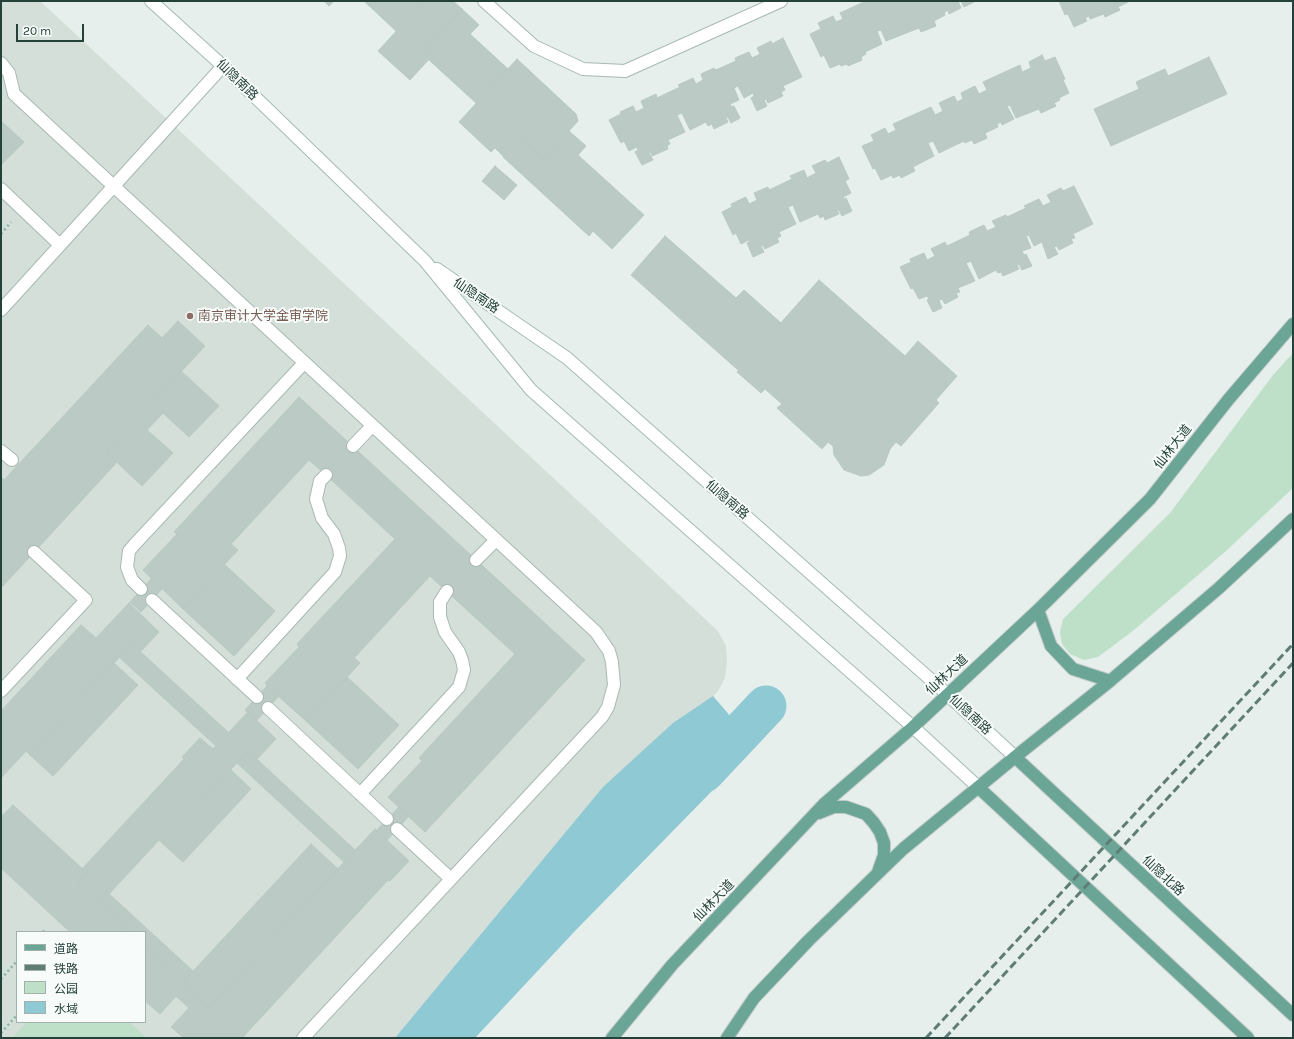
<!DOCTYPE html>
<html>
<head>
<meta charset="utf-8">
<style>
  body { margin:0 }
  #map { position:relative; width:1294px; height:1039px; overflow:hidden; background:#e6efeb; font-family:Karla,"Noto Sans SC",sans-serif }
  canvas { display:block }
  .frame { position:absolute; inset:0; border:2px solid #24423a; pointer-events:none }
  .legend { position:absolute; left:16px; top:931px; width:130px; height:92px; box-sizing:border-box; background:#f7fbf9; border:1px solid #a3b1ad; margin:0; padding:5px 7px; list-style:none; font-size:12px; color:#24423a }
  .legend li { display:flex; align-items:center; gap:8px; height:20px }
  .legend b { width:20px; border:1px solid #a3b1ad }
  .scale { position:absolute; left:16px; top:24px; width:68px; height:18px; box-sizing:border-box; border:2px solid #24423a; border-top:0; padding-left:5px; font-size:12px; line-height:14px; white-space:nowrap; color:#24423a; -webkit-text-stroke:3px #f7fbf9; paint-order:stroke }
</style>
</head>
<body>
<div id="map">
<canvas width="1294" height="1039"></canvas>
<div class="frame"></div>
<ul class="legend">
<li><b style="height:5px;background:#6aa596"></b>道路</li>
<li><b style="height:5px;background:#5f7d75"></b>铁路</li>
<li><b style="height:11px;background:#bfe0c8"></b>公园</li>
<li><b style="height:11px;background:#8ec9d4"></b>水域</li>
</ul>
<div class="scale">20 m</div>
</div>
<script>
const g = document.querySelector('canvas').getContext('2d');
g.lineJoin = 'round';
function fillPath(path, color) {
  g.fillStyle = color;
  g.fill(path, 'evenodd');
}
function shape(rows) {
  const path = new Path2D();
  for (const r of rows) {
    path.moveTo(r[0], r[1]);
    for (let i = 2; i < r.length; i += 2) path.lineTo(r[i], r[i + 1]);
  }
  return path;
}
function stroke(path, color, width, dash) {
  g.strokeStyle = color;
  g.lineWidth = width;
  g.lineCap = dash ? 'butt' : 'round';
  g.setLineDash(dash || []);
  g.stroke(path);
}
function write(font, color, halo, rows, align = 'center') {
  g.font = font + ' Karla,"Noto Sans SC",sans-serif';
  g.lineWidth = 4;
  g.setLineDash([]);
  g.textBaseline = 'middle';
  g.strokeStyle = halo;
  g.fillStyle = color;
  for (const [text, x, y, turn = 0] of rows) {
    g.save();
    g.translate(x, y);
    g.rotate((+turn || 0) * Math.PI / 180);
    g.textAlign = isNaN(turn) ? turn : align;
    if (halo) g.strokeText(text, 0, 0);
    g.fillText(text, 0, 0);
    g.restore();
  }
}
fillPath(shape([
  [1,1,40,1,718,631,726,646,727,661,725,678,718,691,400,1038,1,1038],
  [17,932,145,932,145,1022,17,1022]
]), '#d4dfda');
fillPath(shape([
  [1293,353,1293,488,1226,551,1134,630,1098,657,1084,660,1070,654,1062,644,1060,632,1063,619,1170,513,1273,375],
  [27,1022,129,1022,147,1038,12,1038]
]), '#bfe0c8');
fillPath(shape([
  [713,696,756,746,574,932,475,1038,395,1038,603,787,673,723]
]), '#8ec9d4');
stroke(shape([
  [704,772,766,706]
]), '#8ec9d4', 41);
const building = shape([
  [324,1,334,1,329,6,324,1],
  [364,1,424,1,396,31,364,1],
  [424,1,453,1,462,9,426,49,433,55,410,80,378,51,424,1],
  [866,1,881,1,882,3,887,1,958,1,961,8,949,14,948,10,944,13,945,15,934,21,936,26,921,32,919,28,886,41,881,30,877,31,882,44,865,52,866,54,861,57,862,60,848,66,847,64,841,66,840,64,830,68,824,55,821,57,810,34,821,29,818,23,833,16,836,22,843,19,840,13,866,1],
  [961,1,976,1,964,7,961,1],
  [1059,1,1130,1,1118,7,1120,10,1105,17,1104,14,1090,19,1089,16,1085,18,1087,21,1074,27,1068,14,1065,15,1059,1],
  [462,9,479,25,470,34,508,69,476,103,428,59,433,55,426,49,462,9],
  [783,38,802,77,783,86,785,90,781,92,783,96,768,103,766,99,764,100,767,106,757,111,751,98,754,96,753,93,744,98,738,86,734,88,739,100,730,104,732,107,734,106,740,118,731,123,728,117,726,118,728,122,714,129,712,124,708,126,706,122,690,130,682,113,677,115,685,132,668,140,670,144,667,146,668,149,652,156,651,152,649,153,653,160,642,165,635,152,638,150,637,147,629,151,624,141,621,143,609,120,621,114,620,112,633,106,636,112,644,108,641,101,656,94,657,98,680,87,678,85,693,78,696,84,703,80,701,74,714,68,716,70,736,61,735,58,749,52,752,58,760,54,757,48,771,41,772,44,783,38],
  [1042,55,1045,61,1055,57,1065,79,1063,80,1069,93,1059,98,1060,100,1054,103,1056,106,1041,113,1039,109,1016,118,1010,105,1007,106,1014,119,1002,125,1001,122,997,124,998,127,985,133,987,138,974,144,972,140,965,143,964,141,939,153,933,141,928,143,934,156,913,167,915,171,901,178,900,175,893,178,892,175,881,180,875,168,873,169,862,146,874,141,871,135,885,128,888,134,896,130,893,124,931,107,935,115,943,111,939,103,954,96,957,102,963,99,961,93,975,86,979,94,987,90,983,82,1020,65,1022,72,1031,68,1029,62,1042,55],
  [1209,57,1227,94,1111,146,1094,109,1139,89,1136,82,1165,69,1168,76,1209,57],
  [517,59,576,114,578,121,543,159,521,138,503,156,495,148,491,152,459,122,517,59],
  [1,121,24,142,1,165,1,121],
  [569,131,586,146,578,155,644,215,612,249,593,231,589,236,503,157,521,138,543,159,569,131],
  [839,157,849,179,845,181,851,193,843,197,844,199,846,198,852,211,842,216,839,210,837,210,839,214,825,220,824,216,820,218,818,214,800,222,793,205,788,207,796,224,779,232,781,236,777,238,779,242,765,249,763,245,761,246,764,252,753,257,747,243,750,242,749,240,741,244,736,233,733,235,722,212,732,207,731,204,746,197,749,204,757,200,754,193,768,187,769,190,792,179,790,176,804,170,807,178,816,173,812,166,825,160,827,163,839,157],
  [495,166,517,185,504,200,482,181,495,166],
  [1074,186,1093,224,1073,234,1075,238,1071,239,1073,243,1059,250,1057,246,1054,247,1058,254,1048,259,1042,242,1034,246,1029,235,1026,236,1031,248,1022,251,1024,255,1026,254,1032,266,1022,270,1019,264,1017,265,1019,269,1003,276,1001,272,998,273,996,270,979,279,971,261,966,263,975,281,958,288,960,292,956,293,958,297,945,304,942,299,939,300,942,308,933,312,927,300,929,299,927,296,919,299,913,288,911,289,900,267,911,262,910,259,924,253,927,260,935,256,931,249,945,242,947,246,970,235,969,232,984,225,987,231,996,227,992,221,1006,215,1007,217,1026,208,1024,206,1039,199,1043,206,1051,202,1047,195,1061,188,1063,191,1074,186],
  [665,236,736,298,744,290,781,323,738,370,631,275,665,236],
  [819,280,905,356,918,341,957,376,936,400,939,403,901,446,896,442,890,449,884,465,869,475,861,476,844,470,834,455,833,446,828,442,822,449,777,408,782,404,765,389,761,393,737,372,819,280],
  [178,321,205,346,106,452,117,462,1,588,1,477,4,480,148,325,162,338,178,321],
  [181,371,219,406,189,437,163,413,147,430,173,453,142,486,106,452,181,371],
  [299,397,585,660,425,832,388,797,422,761,419,758,515,654,430,576,354,658,360,663,306,721,267,686,265,683,299,647,297,644,395,539,326,475,309,460,231,544,238,550,183,609,143,570,177,534,174,532,299,397],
  [224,564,275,611,234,656,183,609,224,564],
  [151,579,162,589,141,612,130,602,151,579],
  [129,603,159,632,141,651,132,644,29,754,26,751,1,778,1,711,81,625,96,638,129,603],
  [132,644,229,733,216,746,119,657,132,644],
  [114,663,138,685,53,776,29,754,114,663],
  [347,677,399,725,358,769,306,721,347,677],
  [267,686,279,696,257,720,245,710,267,686],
  [248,712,276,739,257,759,248,751,162,843,159,840,109,894,106,891,97,901,78,883,87,873,82,869,184,759,182,757,200,738,213,749,248,712],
  [248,751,355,850,344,862,237,763,248,751],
  [231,770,251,789,183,862,162,843,231,770],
  [13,805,87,873,78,883,131,932,70,932,1,868,1,817,13,805],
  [399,807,409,816,387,840,377,830,399,807],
  [375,829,409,861,390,881,388,880,242,1038,184,1038,171,1027,189,1008,176,996,160,1014,145,1001,145,945,188,984,185,987,208,1008,375,829],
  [311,844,338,869,208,1008,185,987,188,984,184,981,311,844],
  [106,891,193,971,184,981,145,945,145,932,131,932,97,901,106,891]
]);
fillPath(building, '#bbcac4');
stroke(building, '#b8c9c2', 1);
const lane = shape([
  [484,1,534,46,583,69,625,71,781,1],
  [1,63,9,73,14,94,596,632,609,651,612,662,614,685,608,707,602,717,303,1038],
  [1,189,60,245],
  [1,310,223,66],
  [353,446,372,426],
  [1,451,12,460],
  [476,560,496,540],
  [141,589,132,580,127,567,129,551,134,545,304,363],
  [152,600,257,697],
  [237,679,335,572,340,556,339,548,334,534,322,518,316,499,320,481,326,475],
  [1,691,86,600,34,552],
  [268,708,387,819],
  [360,794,459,687,464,670,462,660,459,652,445,632,440,617,440,602,447,591],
  [397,829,451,879]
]);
const secondary = shape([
  [151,1,223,66,425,261,531,390,913,727,978,787],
  [437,269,567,358,947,694,1015,757]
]);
const primary = shape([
  [1038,610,1051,646,1073,669,1110,681],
  [1015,757,1293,1015],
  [978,787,1248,1038],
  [819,813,834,807,846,807,866,814,874,823,880,832,884,843,884,855,878,872],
  [612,1038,672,965,824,804,913,727,1038,610,1150,499,1228,400,1293,324],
  [727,1038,754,998,808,941,903,849,1015,757,1110,681,1219,588,1293,519]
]);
stroke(lane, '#a8b8b2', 14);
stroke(secondary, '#a4bbb3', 14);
stroke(primary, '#c2cac8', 14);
stroke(shape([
  [1,234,11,222],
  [43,932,46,928],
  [1,979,17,961],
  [1,1033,17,1015]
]), '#86b3a5', 2.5, [2, 3]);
stroke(lane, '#fff', 12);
stroke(secondary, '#fff', 12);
stroke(primary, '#6aa596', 12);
stroke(shape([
  [926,1038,1293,644],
  [945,1038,1293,663]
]), '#5f7d75', 3, [8, 4]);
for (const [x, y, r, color] of [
  [190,316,4,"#8d6e63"]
]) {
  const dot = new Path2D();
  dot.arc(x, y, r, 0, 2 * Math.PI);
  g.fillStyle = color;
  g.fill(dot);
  stroke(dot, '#f7fbf9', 1.5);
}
write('13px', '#24423a', '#f7fbf9', [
  ["仙隐南路",237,80,44],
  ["仙隐南路",476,296,34],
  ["仙林大道",1173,447,-52],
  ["仙隐南路",727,500,41],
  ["仙林大道",947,675,-43],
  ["仙隐南路",970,715,43],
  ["仙隐北路",1163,876,43],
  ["仙林大道",714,901,-46]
]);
write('13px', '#785e54', '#f7fbf9', [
  ["南京审计大学金审学院",198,316]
], 'left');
</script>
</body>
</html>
